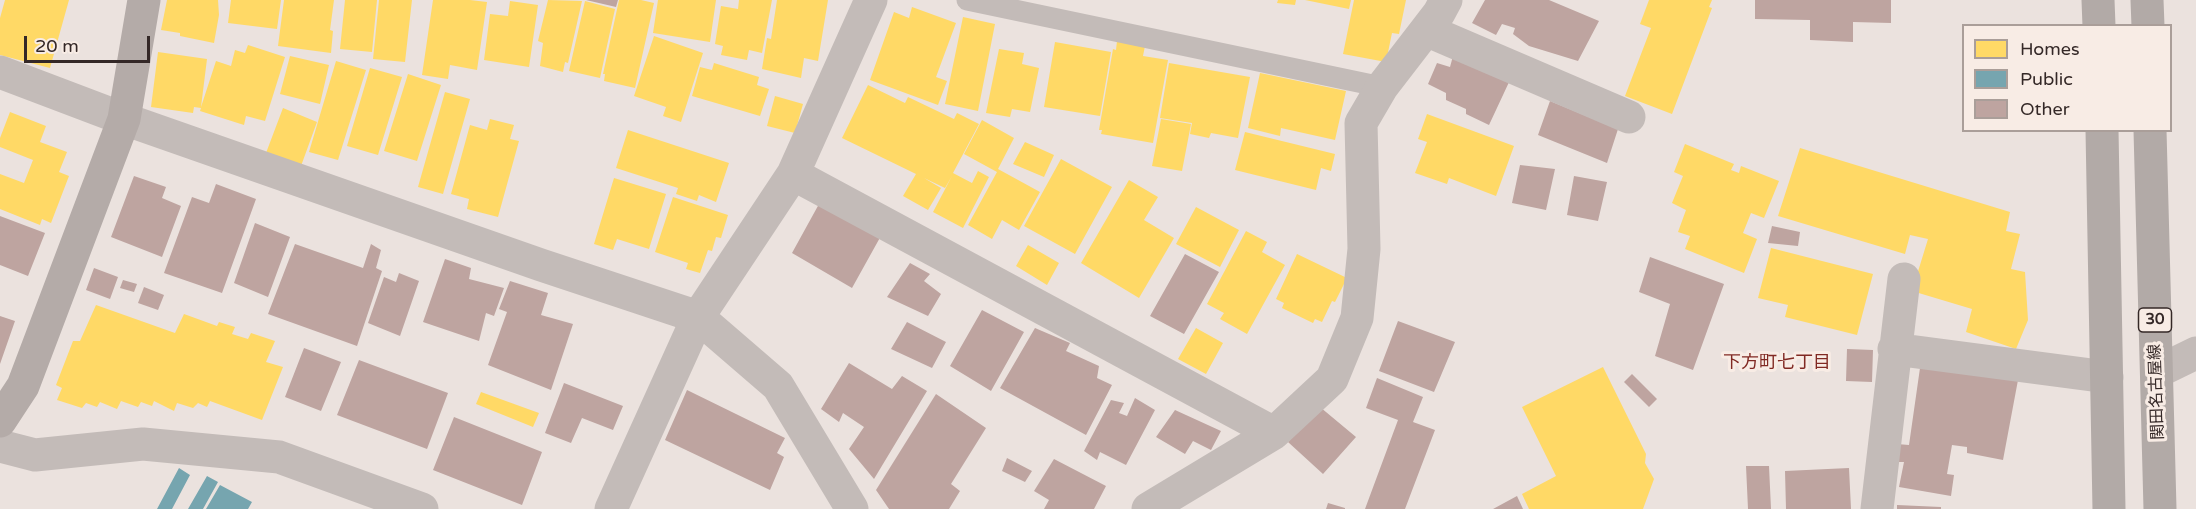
<!DOCTYPE html>
<html>
<head>
<meta charset="utf-8">
<style>
  body { margin:0 }
  #map { position:relative; width:2196px; height:509px; overflow:hidden; background:#ebe2de; font-family:"Varela Round",sans-serif }
  canvas { display:block }
  .legend { position:absolute; left:1962px; top:24px; width:210px; height:108px; box-sizing:border-box; background:#f8ece5; border:2px solid #aa9e99; margin:0; padding:8px 10px; list-style:none; font-size:18px; color:#342827 }
  .legend li { display:flex; align-items:center; gap:12px; height:30px }
  .legend b { width:30px; border:2px solid #aa9e99 }
  .scale { position:absolute; left:24px; top:36px; width:126px; height:27px; box-sizing:border-box; border:3px solid #342827; border-top:0; padding-left:8px; font-size:18px; line-height:21px; white-space:nowrap; color:#342827; -webkit-text-stroke:4px #f8ece5; paint-order:stroke }
</style>
</head>
<body>
<div id="map">
<canvas width="2196" height="509"></canvas>
<ul class="legend">
<li><b style="height:16px;background:#ffd966"></b>Homes</li>
<li><b style="height:16px;background:#76a5af"></b>Public</li>
<li><b style="height:16px;background:#bea4a0"></b>Other</li>
</ul>
<div class="scale">20 m</div>
</div>
<script>
const g = document.querySelector('canvas').getContext('2d');
g.lineJoin = 'round';
function fillPath(path, color) {
  g.fillStyle = color;
  g.fill(path, 'evenodd');
}
function shape(rows) {
  const path = new Path2D();
  for (const r of rows) {
    path.moveTo(r[0], r[1]);
    for (let i = 2; i < r.length; i += 2) path.lineTo(r[i], r[i + 1]);
  }
  return path;
}
function stroke(path, color, width, dash) {
  g.strokeStyle = color;
  g.lineWidth = width;
  g.lineCap = dash ? 'butt' : 'round';
  g.setLineDash(dash || []);
  g.stroke(path);
}
function write(font, color, halo, rows, align = 'center') {
  g.font = font + ' "Varela Round","Noto Sans JP",sans-serif';
  g.lineWidth = 6;
  g.setLineDash([]);
  g.textBaseline = 'middle';
  g.strokeStyle = halo;
  g.fillStyle = color;
  for (const [text, x, y, turn = 0] of rows) {
    g.save();
    g.translate(x, y);
    g.rotate((+turn || 0) * Math.PI / 180);
    g.textAlign = isNaN(turn) ? turn : align;
    if (halo) g.strokeText(text, 0, 0);
    g.fillText(text, 0, 0);
    g.restore();
  }
}
fillPath(shape([
  [5,0,69,0,50,68,0,55,0,18],
  [167,0,218,0,219,15,214,43,180,36,180,33,161,30],
  [231,0,281,0,277,29,228,23],
  [284,0,334,0,330,30,333,31,331,53,278,46],
  [345,0,377,0,372,52,340,49],
  [379,0,412,0,405,62,373,59],
  [433,0,470,0,487,2,477,70,450,65,448,79,422,75],
  [548,0,582,1,568,63,565,62,563,72,540,66,543,43,538,41],
  [619,0,641,0,654,3,635,88,604,81,605,74,603,74],
  [658,0,716,0,710,42,653,33],
  [739,0,772,0,762,53,749,50,747,60,721,55,723,46,715,44,721,6,738,9],
  [777,0,828,0,818,61,804,58,801,78,762,69,767,38,771,39],
  [1278,0,1296,0,1295,5,1277,3],
  [1305,0,1351,0,1349,9],
  [1354,0,1406,0,1399,34,1392,33,1386,62,1343,54],
  [1649,0,1712,0,1709,7,1712,8,1672,114,1625,96,1651,28,1640,24],
  [510,1,538,5,529,67,484,60,490,14,508,16],
  [585,1,615,9,600,78,569,71],
  [912,7,956,23,936,77,947,81,938,105,870,80,894,12,909,18],
  [963,17,995,24,978,111,945,104],
  [654,36,703,53,681,122,663,116,666,107,634,96],
  [1117,41,1145,46,1143,56,1168,60,1153,143,1101,134,1102,130,1099,130,1113,49,1116,50],
  [1055,42,1111,52,1100,116,1044,107],
  [248,45,285,57,265,121,246,116,244,125,200,111,201,108,194,107,193,113,151,107,158,52,207,59,201,107,216,61,231,66,235,50,245,53],
  [999,49,1024,53,1022,64,1039,68,1030,112,1012,109,1010,117,986,113],
  [290,56,329,65,320,104,280,94],
  [336,61,366,70,338,160,309,152],
  [714,63,759,77,757,85,769,89,760,116,692,96,700,67,712,70],
  [1169,63,1250,77,1238,138,1211,133,1209,138,1190,134,1192,123,1160,118],
  [370,68,402,77,378,155,347,146],
  [1260,73,1346,91,1335,140,1281,128,1280,136,1248,128],
  [408,74,441,85,417,161,384,151],
  [868,85,905,103,908,97,954,119,957,113,979,124,953,173,972,183,978,171,989,177,963,228,933,212,952,176,945,188,924,178,941,188,928,210,903,196,916,174,842,138],
  [445,92,470,99,443,194,418,187],
  [775,96,803,104,795,133,767,126],
  [283,108,317,122,301,166,266,153],
  [10,112,46,126,40,142,67,152,59,172,69,176,51,223,42,219,40,225,0,209,0,174,24,183,33,160,0,147,0,138],
  [1427,114,1514,146,1496,196,1449,178,1447,184,1415,173,1427,142,1418,139],
  [490,119,514,125,510,139,519,141,498,217,467,209,469,199,451,194,470,125,487,130],
  [1161,119,1191,124,1182,171,1152,166],
  [982,120,1014,138,998,169,1040,192,1019,230,1002,220,992,239,968,225,997,172,964,154],
  [628,130,729,163,716,202,699,195,697,201,676,194,678,188,616,168],
  [1245,132,1335,154,1331,171,1321,168,1316,190,1235,170],
  [1025,142,1054,155,1044,177,1013,164],
  [1685,144,1734,164,1731,170,1739,173,1741,166,1779,181,1764,218,1751,213,1743,233,1757,239,1744,273,1685,249,1690,236,1678,232,1686,210,1672,203,1683,176,1674,172],
  [1800,148,2010,212,2006,231,2020,234,2011,269,2025,272,2028,320,2016,349,1966,332,1972,309,1912,291,1928,239,1910,235,1905,254,1778,216],
  [1061,159,1112,187,1075,254,1024,226],
  [614,178,666,194,649,249,617,239,613,250,594,244],
  [1129,180,1158,197,1144,220,1174,238,1139,298,1081,263],
  [673,197,728,215,721,238,716,237,712,251,708,250,700,273,686,269,688,263,655,252],
  [1196,207,1239,230,1220,267,1176,244],
  [1246,231,1267,242,1262,252,1285,265,1247,334,1220,319,1224,313,1207,304],
  [1028,245,1059,263,1047,285,1016,266],
  [1771,248,1873,274,1857,335,1785,317,1788,305,1758,298],
  [1297,254,1347,278,1335,302,1332,301,1322,322,1315,319,1313,323,1282,308,1284,303,1276,299],
  [96,305,175,333,184,314,217,326,219,322,235,327,232,334,248,339,251,333,275,341,266,362,283,367,262,420,210,401,207,407,198,403,193,408,177,403,174,411,154,401,152,406,141,402,138,407,121,401,117,409,100,402,97,407,86,403,82,408,57,400,62,388,56,385,73,341,80,341],
  [1196,328,1223,343,1206,374,1178,359],
  [1603,367,1646,454,1645,463,1654,479,1643,509,1529,509,1522,494,1556,476,1522,407],
  [481,392,539,413,533,427,476,404]
]), '#ffd966');
fillPath(shape([
  [179,468,190,475,172,509,157,509],
  [207,476,218,482,203,509,188,509],
  [220,485,252,502,248,509,206,509]
]), '#76a5af');
fillPath(shape([
  [586,0,618,0,616,7],
  [1485,0,1549,0,1599,21,1578,61,1529,46,1513,34,1515,28,1502,24,1496,35,1472,23],
  [1755,0,1891,0,1891,23,1853,22,1853,42,1810,40,1810,20,1755,19],
  [1453,56,1510,80,1489,125,1466,114,1466,109,1446,100,1446,93,1428,84,1437,63,1450,67],
  [1550,101,1618,129,1607,163,1538,135],
  [1520,165,1555,169,1546,210,1512,203],
  [134,176,166,187,162,198,181,206,162,257,111,237],
  [1574,176,1607,182,1598,221,1567,215],
  [216,184,256,199,222,293,164,273,192,197,209,203],
  [819,204,882,234,852,288,792,253],
  [0,216,45,233,28,276,0,265],
  [255,223,290,237,268,297,234,283],
  [1772,226,1800,232,1798,246,1768,243],
  [295,244,363,268,371,244,381,250,376,268,382,271,357,346,268,314],
  [1185,254,1219,272,1184,334,1150,316],
  [1650,257,1724,284,1693,370,1655,356,1670,304,1639,292],
  [445,259,471,268,469,279,504,288,494,316,486,313,479,341,423,322],
  [910,263,930,274,924,281,941,294,928,316,887,297],
  [94,268,118,277,110,299,86,290],
  [399,273,419,281,400,336,368,323,384,277,396,282],
  [123,280,137,284,134,292,120,288],
  [510,281,548,293,541,315,573,324,551,390,488,365,507,312,499,309],
  [144,287,164,295,158,310,138,303],
  [982,310,1024,332,991,391,950,366],
  [0,316,15,321,0,364],
  [1398,321,1455,342,1434,392,1379,371],
  [907,322,946,342,932,368,891,349],
  [1035,328,1070,343,1066,351,1099,366,1097,378,1112,385,1086,435,1000,388],
  [304,348,341,362,321,411,285,397],
  [1847,349,1873,350,1872,382,1846,381],
  [359,360,448,393,427,449,337,415],
  [1921,361,2018,380,2003,460,1967,453,1967,447,1952,445,1947,474,1954,475,1951,496,1899,487,1904,462,1897,462,1897,444,1909,445],
  [849,363,892,389,902,376,927,391,874,479,849,449,864,427,843,413,839,422,821,409],
  [1632,374,1657,399,1649,407,1624,382],
  [1377,378,1423,397,1413,422,1435,430,1405,509,1365,509,1398,420,1366,408],
  [564,383,623,406,613,430,582,418,571,443,545,433],
  [687,390,785,438,777,453,784,457,770,490,665,440],
  [936,394,986,428,951,484,960,491,949,509,889,509,876,490],
  [1135,398,1155,410,1126,465,1100,452,1097,460,1084,451,1111,400,1124,403,1119,413,1127,416],
  [1320,407,1356,437,1323,474,1288,442],
  [1175,410,1221,431,1211,450,1193,441,1185,454,1156,437],
  [454,417,542,452,522,505,433,470],
  [1007,458,1032,471,1025,482,1002,471],
  [1054,459,1106,486,1094,509,1044,509,1049,500,1034,491],
  [1746,466,1769,466,1771,509,1748,509],
  [1849,468,1851,509,1786,509,1785,471],
  [1517,496,1523,509,1493,509],
  [1328,503,1345,508,1345,509,1326,509],
  [1897,505,1941,507,1941,509,1897,509]
]), '#bea4a0');
stroke(shape([
  [967,0,1382,87]
]), '#c3bbb8', 21);
stroke(shape([
  [1426,30,1629,117],
  [0,72,124,119,541,265,698,317,778,386,852,509],
  [793,174,1274,433],
  [1894,349,2107,377],
  [2157,372,2196,353],
  [0,446,35,455,143,444,279,457,422,509],
  [611,509,698,317,793,174,871,0],
  [1148,509,1274,433,1332,379,1357,318,1364,249,1361,123,1382,87,1439,13,1446,0],
  [1877,509,1904,279]
]), '#c3bbb8', 33);
stroke(shape([
  [0,421,23,386,124,119,144,0]
]), '#b4aba8', 33);
stroke(shape([
  [2098,0,2099,26],
  [2147,0,2148,26],
  [2102,130,2109,509],
  [2150,130,2160,509]
]), '#b2aaa7', 33);
for (const [x, y, w] of [
  [2155,320,33]
]) {
  const box = new Path2D();
  box.roundRect(x - w / 2, y - 12, w, 24, 4.5);
  g.fillStyle = '#f8ece5';
  g.fill(box);
  stroke(box, '#342827', 1.5);
}
write('bold 15px', '#342827', null, [
  ["30",2155,320]
]);
write('16px', '#342827', '#f8ece5', [
  ["関田名古屋線",2157,392,-92]
]);
write('18px', '#802923', '#f8ece5', [
  ["下方町七丁目",1777,363]
]);
</script>
</body>
</html>
